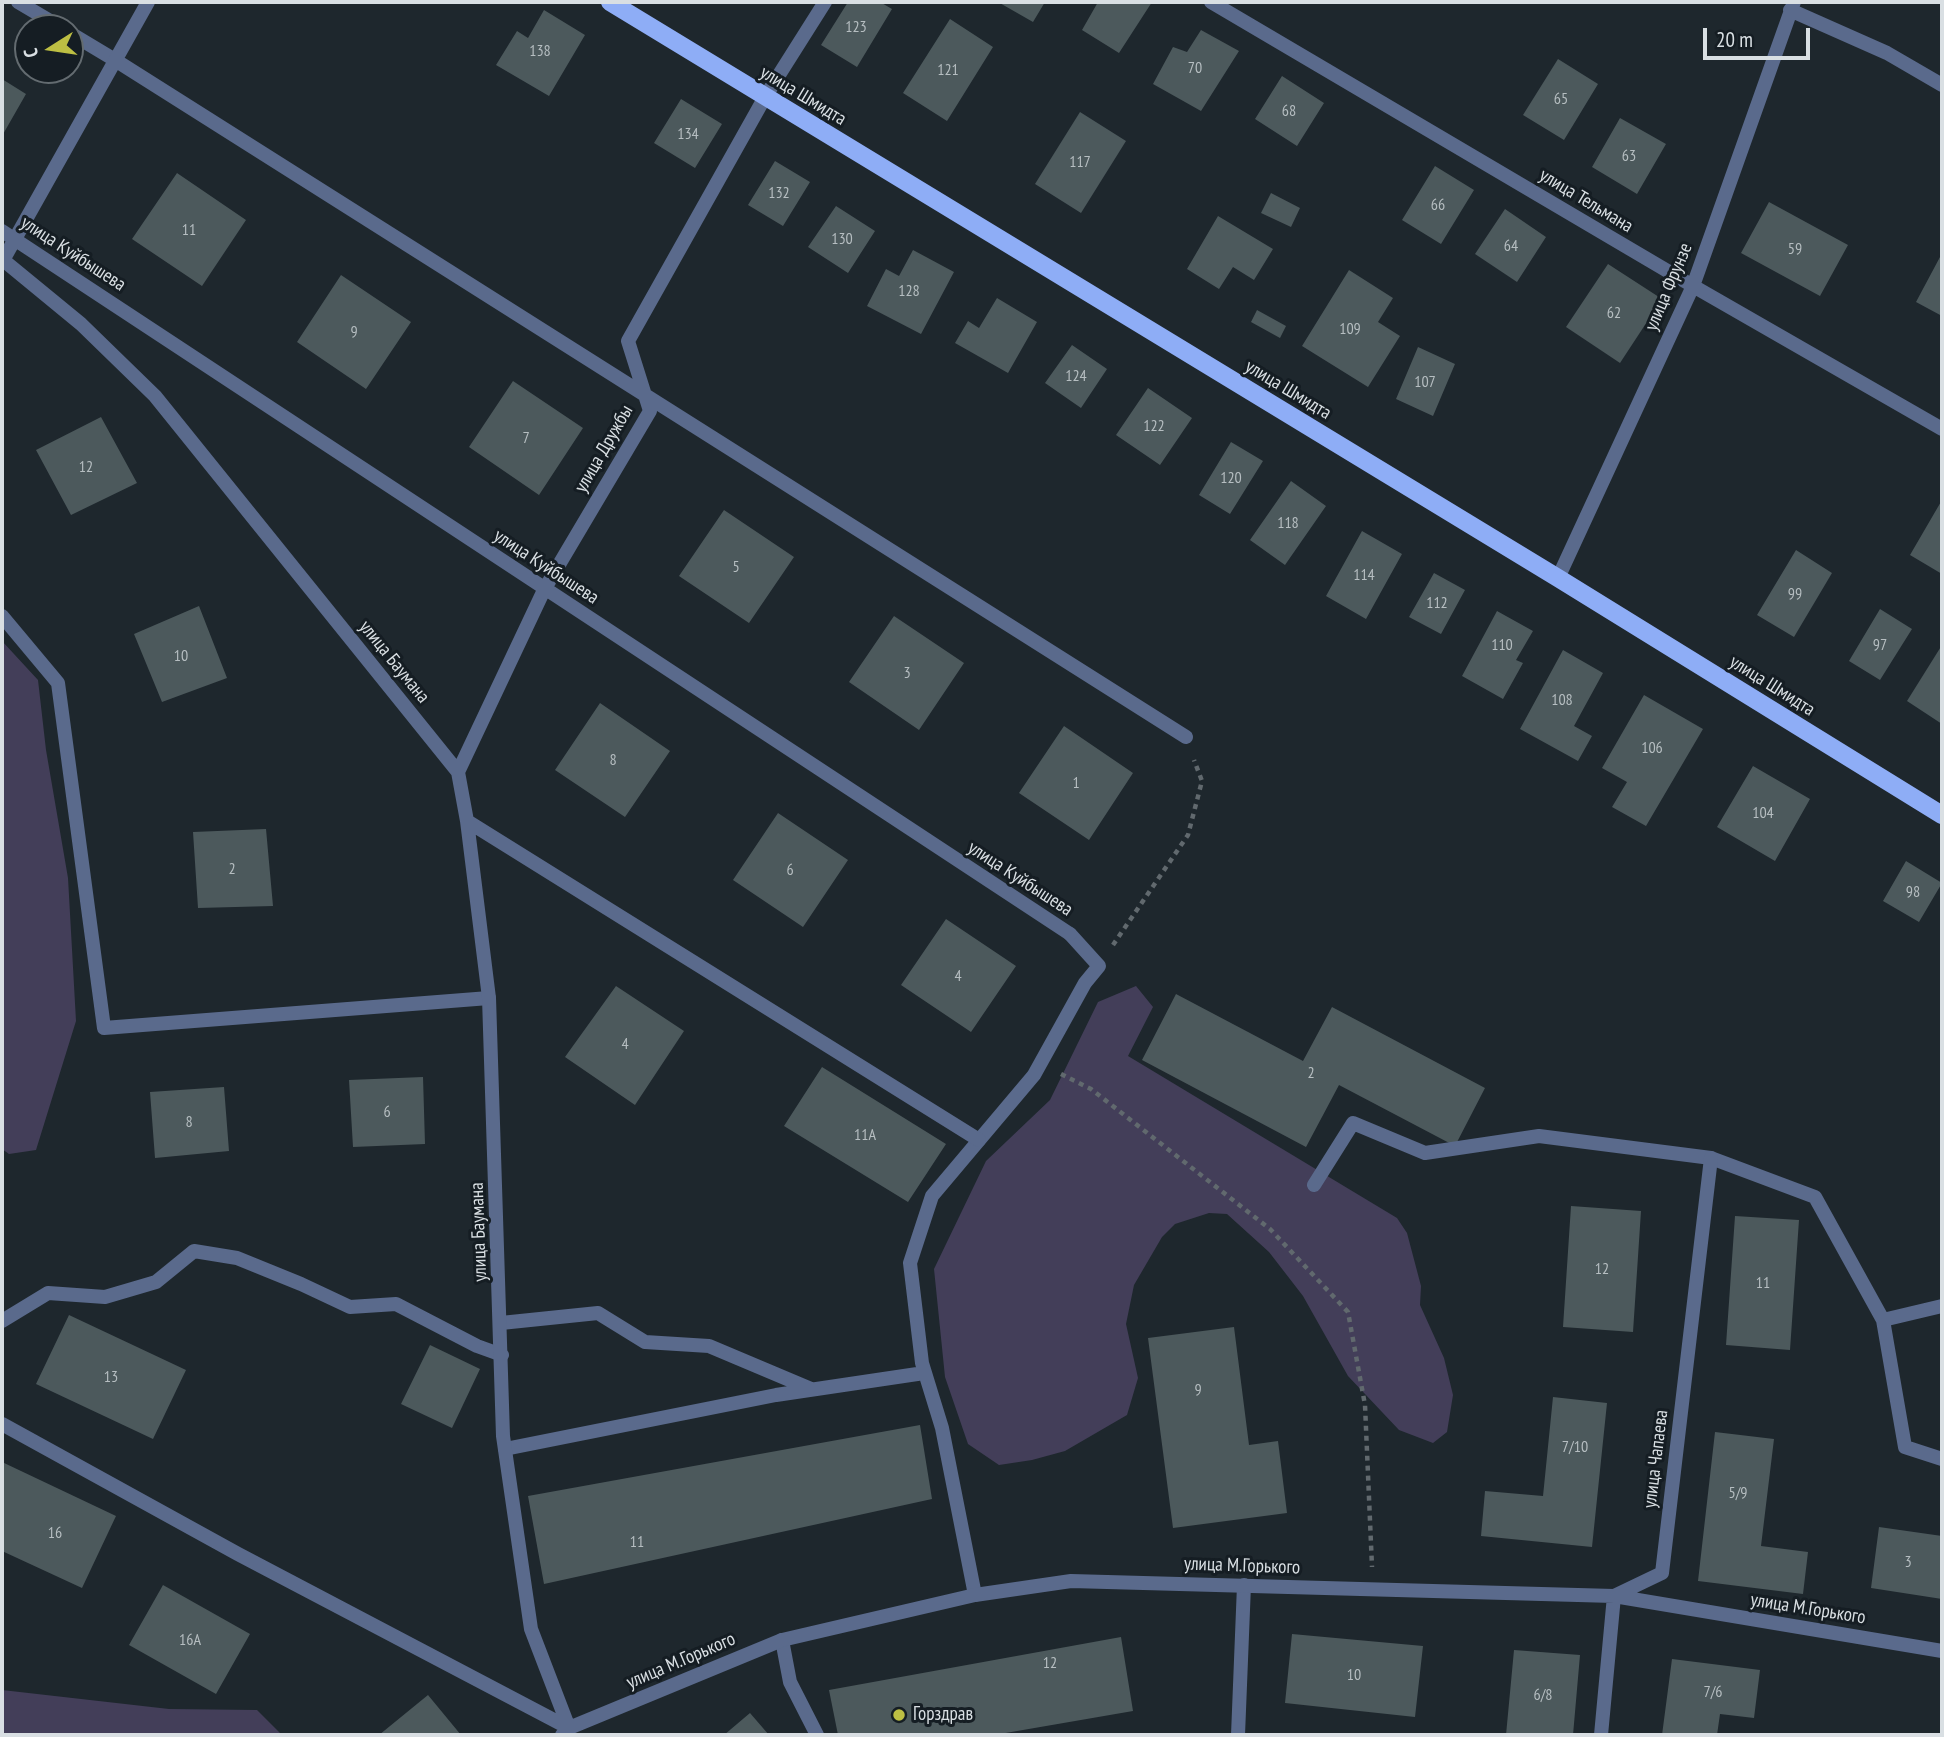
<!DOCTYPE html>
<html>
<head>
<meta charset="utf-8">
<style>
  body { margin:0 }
  #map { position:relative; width:1944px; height:1737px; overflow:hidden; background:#1e272d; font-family:"PT Sans Narrow",sans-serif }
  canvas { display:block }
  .frame { position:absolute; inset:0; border:4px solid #d9dfe3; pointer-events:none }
  .north { position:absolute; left:14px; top:14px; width:70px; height:70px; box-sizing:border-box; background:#151d23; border:2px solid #636b70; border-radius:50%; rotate:258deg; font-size:19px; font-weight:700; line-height:28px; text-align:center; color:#d9dfe3 }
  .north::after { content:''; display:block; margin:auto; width:24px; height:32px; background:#bdbf43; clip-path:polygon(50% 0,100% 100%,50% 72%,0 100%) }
  .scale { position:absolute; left:1703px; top:28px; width:107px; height:32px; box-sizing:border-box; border:4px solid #d9dfe3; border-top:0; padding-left:9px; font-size:21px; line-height:24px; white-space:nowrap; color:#d9dfe3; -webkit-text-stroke:5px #151d23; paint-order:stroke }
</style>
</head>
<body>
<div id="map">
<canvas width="1944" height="1737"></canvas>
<div class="frame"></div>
<div class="north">С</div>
<div class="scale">20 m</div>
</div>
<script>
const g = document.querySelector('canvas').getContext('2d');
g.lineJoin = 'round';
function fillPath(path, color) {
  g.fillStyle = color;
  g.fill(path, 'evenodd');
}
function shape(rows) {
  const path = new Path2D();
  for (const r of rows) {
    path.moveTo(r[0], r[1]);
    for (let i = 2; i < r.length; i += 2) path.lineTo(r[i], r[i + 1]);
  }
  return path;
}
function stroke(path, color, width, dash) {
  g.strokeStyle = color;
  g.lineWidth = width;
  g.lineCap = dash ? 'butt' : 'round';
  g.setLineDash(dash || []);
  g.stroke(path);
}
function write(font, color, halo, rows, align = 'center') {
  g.font = font + ' "PT Sans Narrow",sans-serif';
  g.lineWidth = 6;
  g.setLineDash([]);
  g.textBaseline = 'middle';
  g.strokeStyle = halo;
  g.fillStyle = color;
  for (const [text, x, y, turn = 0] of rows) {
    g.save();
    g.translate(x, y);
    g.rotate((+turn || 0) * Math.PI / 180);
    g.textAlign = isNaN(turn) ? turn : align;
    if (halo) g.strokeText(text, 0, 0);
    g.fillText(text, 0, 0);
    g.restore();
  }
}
fillPath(shape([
  [2,641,38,680,46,750,68,878,76,1021,36,1150,9,1154,2,1149],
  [1136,986,1153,1007,1128,1056,1397,1218,1407,1233,1421,1286,1420,1305,1444,1358,1453,1395,1447,1432,1433,1443,1399,1430,1348,1376,1303,1296,1269,1252,1227,1214,1209,1213,1175,1224,1162,1237,1134,1285,1126,1324,1138,1378,1127,1415,1065,1451,1032,1460,999,1465,968,1444,945,1377,934,1269,986,1161,1050,1100,1098,1002],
  [2,1690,169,1709,257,1710,282,1735,2,1735]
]), '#433e59');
fillPath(shape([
  [848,2,880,2,892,9,857,67,821,45],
  [998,2,1045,2,1033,22],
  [1098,2,1152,2,1119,53,1082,30],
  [544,10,585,35,549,96,496,65,517,31,528,38],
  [950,19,993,47,947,121,903,93],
  [1201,30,1239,51,1201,111,1153,84,1173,47,1187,52],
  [1558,59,1598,84,1564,140,1523,115],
  [1282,76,1324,103,1297,146,1255,119],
  [2,79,26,94,2,136],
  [681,99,722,124,695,168,654,143],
  [1080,112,1126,141,1081,213,1035,184],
  [1620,118,1666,144,1637,194,1592,167],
  [775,161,810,182,783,226,748,205],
  [1435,166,1474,190,1441,244,1402,220],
  [177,173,246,220,202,286,132,239],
  [1271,193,1300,208,1291,227,1261,213],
  [1769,202,1848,245,1820,296,1741,253],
  [836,206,875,231,848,273,808,247],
  [1505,209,1546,237,1517,282,1475,254],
  [1218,216,1273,249,1254,280,1233,267,1219,289,1187,269],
  [913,250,954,272,921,334,867,306,886,269,899,276],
  [1940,257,1942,259,1942,316,1916,302],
  [1608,264,1662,299,1620,363,1566,327],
  [1349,270,1393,298,1378,322,1400,336,1368,387,1302,346],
  [341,275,411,322,366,389,297,342],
  [997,298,1037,322,1008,373,955,343,968,321,979,328],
  [1257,310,1286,326,1280,338,1251,322],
  [1072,345,1107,369,1081,408,1045,383],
  [1418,347,1455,364,1433,416,1396,399],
  [513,381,583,428,539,495,469,447],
  [1148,388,1192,418,1160,465,1116,435],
  [101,417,137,483,71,515,36,450],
  [1231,442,1263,461,1230,514,1199,495],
  [1291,481,1326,506,1285,565,1250,540],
  [1942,500,1942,574,1910,555],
  [724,510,794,557,749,623,679,576],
  [1362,531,1402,554,1366,619,1326,596],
  [1796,550,1832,573,1794,637,1757,615],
  [1434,573,1465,590,1441,634,1409,617],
  [199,606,227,678,162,702,134,634],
  [1880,609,1912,629,1880,680,1849,661],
  [1497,611,1533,631,1516,660,1523,663,1503,699,1462,676],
  [894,616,964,663,919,730,849,682],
  [1942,645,1942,724,1907,701],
  [1563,650,1603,673,1574,726,1592,736,1578,761,1520,729],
  [1644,695,1703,729,1646,826,1612,807,1627,782,1602,768],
  [600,703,670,751,625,817,555,770],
  [1064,726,1133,773,1089,840,1019,793],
  [1753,766,1810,799,1775,861,1717,827],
  [778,813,848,860,803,927,733,880],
  [266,829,273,906,198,908,193,832],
  [1906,861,1942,883,1919,922,1883,901],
  [946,919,1016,966,971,1032,901,985],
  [616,986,684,1031,635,1105,565,1057],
  [1176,994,1303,1061,1332,1007,1485,1088,1455,1146,1339,1085,1306,1147,1142,1060],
  [822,1067,946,1144,908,1202,784,1126],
  [423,1077,425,1144,353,1147,349,1080],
  [224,1087,229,1151,155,1158,150,1092],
  [1571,1206,1641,1211,1633,1332,1563,1327],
  [1735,1216,1799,1220,1790,1350,1726,1345],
  [69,1315,186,1370,153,1439,36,1384],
  [1234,1327,1249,1445,1278,1441,1287,1513,1173,1528,1148,1338],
  [430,1345,480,1369,452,1428,401,1404],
  [1553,1397,1607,1403,1592,1547,1481,1536,1485,1491,1543,1496],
  [920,1425,932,1499,544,1584,528,1496],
  [1715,1432,1774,1439,1761,1546,1808,1552,1803,1594,1698,1581],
  [2,1462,116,1516,82,1588,2,1551],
  [1879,1527,1942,1536,1942,1599,1871,1588],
  [163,1585,250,1634,216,1694,129,1645],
  [1292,1634,1423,1646,1415,1717,1285,1703],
  [1121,1637,1133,1711,994,1735,838,1735,829,1690],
  [1514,1650,1580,1655,1573,1735,1506,1735],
  [1672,1659,1760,1670,1754,1718,1720,1714,1717,1735,1662,1735],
  [428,1695,461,1735,379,1735],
  [750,1713,769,1735,724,1735]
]), '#4c595c');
stroke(shape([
  [1113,945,1188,835,1202,781,1194,760],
  [1061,1074,1091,1089,1270,1229,1348,1312,1365,1405,1372,1567]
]), '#61696e', 4.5, [5, 5]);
stroke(shape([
  [18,2,62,28],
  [70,33,115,60],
  [2,616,58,683,104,1028,489,998],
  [1314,1185,1353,1123,1425,1153,1539,1136,1711,1158,1815,1197,1883,1320,1942,1306],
  [1883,1320,1905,1447,1942,1459],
  [2,1321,48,1293,105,1297,156,1282,194,1251,237,1258,301,1284,350,1307,396,1304,477,1346,502,1355],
  [501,1323,598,1313,645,1342,709,1346,811,1389],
  [505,1449,776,1395,924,1373],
  [975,1595,942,1428,922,1363,910,1263,932,1196,1034,1075,1085,983,1099,966,1070,934],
  [782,1640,790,1682,817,1735],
  [1238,1735,1244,1585]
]), '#5a6a8c', 14);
stroke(shape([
  [1211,2,1693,286,1942,429],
  [1790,10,1887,53,1942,85],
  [115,60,1186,737],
  [2,231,1070,934],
  [3,260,81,324,155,396,458,772,467,821,489,998,503,1436,531,1629,569,1728],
  [2,262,148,2],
  [1558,578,1693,286,1794,2],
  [458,772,544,590,650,411,628,341,765,97,825,2],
  [467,821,979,1140],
  [2,1424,238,1554,569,1728],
  [562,1735,569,1728,782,1640,975,1595,1071,1581,1614,1596,1942,1651],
  [1601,1735,1614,1596,1662,1573,1711,1158]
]), '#5a6a8c', 14);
stroke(shape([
  [610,2,1558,578,1942,815]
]), '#8eadf6', 18);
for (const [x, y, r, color] of [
  [899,1715,7,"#bdbf43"]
]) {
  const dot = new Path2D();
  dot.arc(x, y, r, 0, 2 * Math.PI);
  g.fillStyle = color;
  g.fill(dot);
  stroke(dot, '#151d23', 2.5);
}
write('16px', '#b6bec1', null, [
  ["123",856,27],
  ["138",540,51],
  ["70",1195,68],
  ["121",948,70],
  ["65",1561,99],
  ["68",1289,111],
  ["134",688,134],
  ["63",1629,156],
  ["117",1080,162],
  ["132",779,193],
  ["66",1438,205],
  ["11",189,230],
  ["130",842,239],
  ["64",1511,246],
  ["59",1795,249],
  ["128",909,291],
  ["62",1614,313],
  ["109",1350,329],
  ["9",354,332],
  ["124",1076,376],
  ["107",1425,382],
  ["122",1154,426],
  ["7",526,438],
  ["12",86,467],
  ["120",1231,478],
  ["118",1288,523],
  ["5",736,567],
  ["114",1364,575],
  ["99",1795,594],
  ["112",1437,603],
  ["110",1502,645],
  ["97",1880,645],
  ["10",181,656],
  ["3",907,673],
  ["108",1562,700],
  ["106",1652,748],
  ["8",613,760],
  ["1",1076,783],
  ["104",1763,813],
  ["2",232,869],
  ["6",790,870],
  ["98",1913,892],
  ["4",958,976],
  ["4",625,1044],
  ["2",1311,1073],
  ["6",387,1112],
  ["8",189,1122],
  ["11А",865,1135],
  ["12",1602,1269],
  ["11",1763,1283],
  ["13",111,1377],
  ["9",1198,1390],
  ["7/10",1575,1447],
  ["5/9",1738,1493],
  ["16",55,1533],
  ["11",637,1542],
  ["3",1908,1562],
  ["16А",190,1640],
  ["12",1050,1663],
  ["10",1354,1675],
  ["7/6",1713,1692],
  ["6/8",1543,1695]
]);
write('19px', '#d9dfe3', '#151d23', [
  ["улица Шмидта",803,96,31],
  ["улица Тельмана",1586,201,31],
  ["улица Куйбышева",73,254,33],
  ["улица Фрунзе",1669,287,-67],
  ["улица Шмидта",1288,390,31],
  ["улица Дружбы",604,449,-60],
  ["улица Куйбышева",546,567,33],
  ["улица Баумана",394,662,51],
  ["улица Шмидта",1772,686,32],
  ["улица Куйбышева",1020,879,33],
  ["улица Баумана",479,1232,-92],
  ["улица Чапаева",1656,1459,-83],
  ["улица М.Горького",1242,1566,2],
  ["улица М.Горького",1808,1609,9],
  ["улица М.Горького",681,1661,-23]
]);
write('19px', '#d9dfe3', '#151d23', [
  ["Горздрав",913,1715]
], 'left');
</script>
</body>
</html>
